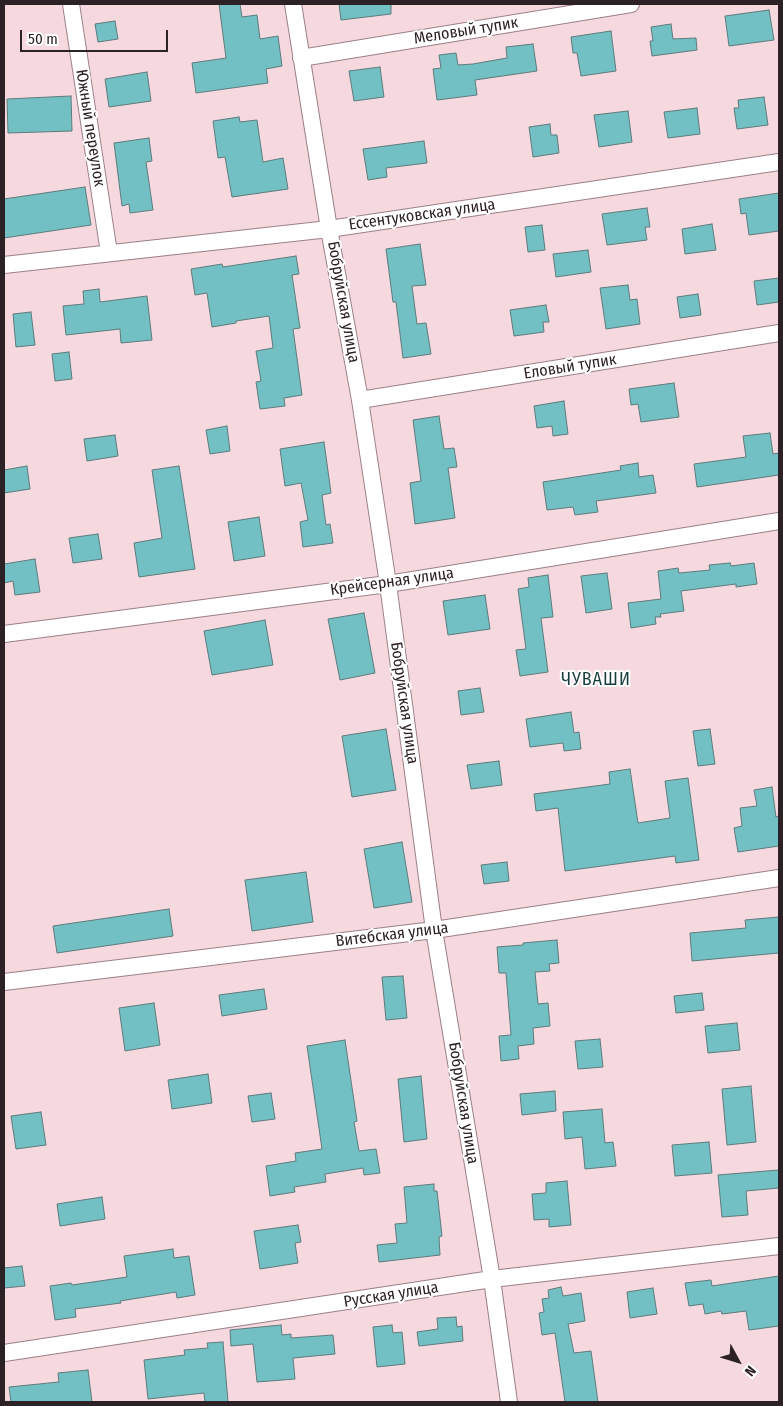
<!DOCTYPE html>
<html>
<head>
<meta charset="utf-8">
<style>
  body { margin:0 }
  #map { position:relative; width:783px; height:1406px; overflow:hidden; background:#f6d8df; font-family:"Fira Sans Condensed",sans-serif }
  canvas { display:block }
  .frame { position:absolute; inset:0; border:5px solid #2c2124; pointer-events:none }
  .north { position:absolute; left:713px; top:1336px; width:50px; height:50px; -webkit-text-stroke:4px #fff; paint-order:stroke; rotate:129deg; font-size:14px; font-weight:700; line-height:20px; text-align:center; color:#2c2124 }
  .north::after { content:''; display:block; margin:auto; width:18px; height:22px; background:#2c2124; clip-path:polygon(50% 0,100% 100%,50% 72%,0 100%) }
  .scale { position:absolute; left:20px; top:30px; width:148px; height:22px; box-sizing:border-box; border:2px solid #2c2124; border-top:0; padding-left:6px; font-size:15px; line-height:18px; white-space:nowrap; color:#2c2124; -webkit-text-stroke:4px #fff; paint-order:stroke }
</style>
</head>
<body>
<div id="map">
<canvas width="783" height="1406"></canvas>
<div class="frame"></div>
<div class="north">N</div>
<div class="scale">50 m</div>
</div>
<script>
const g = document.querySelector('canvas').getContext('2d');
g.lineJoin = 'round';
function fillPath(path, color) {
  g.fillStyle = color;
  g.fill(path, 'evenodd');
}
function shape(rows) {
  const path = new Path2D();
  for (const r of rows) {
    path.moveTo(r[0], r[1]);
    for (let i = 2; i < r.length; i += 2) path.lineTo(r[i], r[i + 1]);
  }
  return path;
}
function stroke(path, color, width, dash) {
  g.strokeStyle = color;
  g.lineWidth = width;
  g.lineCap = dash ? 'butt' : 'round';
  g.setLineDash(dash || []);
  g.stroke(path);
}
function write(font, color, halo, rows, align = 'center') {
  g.font = font + ' "Fira Sans Condensed",sans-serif';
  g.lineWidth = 4;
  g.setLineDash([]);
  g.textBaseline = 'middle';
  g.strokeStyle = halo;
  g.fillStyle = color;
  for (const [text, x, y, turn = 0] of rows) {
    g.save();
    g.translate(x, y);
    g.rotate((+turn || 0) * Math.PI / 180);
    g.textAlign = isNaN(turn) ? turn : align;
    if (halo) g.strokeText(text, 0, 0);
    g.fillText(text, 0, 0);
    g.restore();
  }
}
const building = shape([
  [219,4,240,4,242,17,257,15,260,39,278,36,282,66,266,69,268,83,196,93,192,63,226,58,219,4],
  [339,4,391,4,391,14,341,20,339,4],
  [769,10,774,40,729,46,725,16,769,10],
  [115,21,118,39,98,42,95,24,115,21],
  [671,24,673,39,696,38,697,50,652,56,650,41,653,41,651,27,671,24],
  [611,31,616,71,581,76,577,53,573,53,571,37,611,31],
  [533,44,537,71,475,80,477,95,437,100,433,69,441,68,439,55,456,53,458,65,473,64,507,58,506,47,533,44],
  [380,67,384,97,354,101,349,71,380,67],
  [147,72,151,101,109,107,105,79,147,72],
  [71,96,72,131,8,133,7,99,71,96],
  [764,97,768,125,737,129,734,108,739,108,738,100,764,97],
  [697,108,700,134,668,138,664,112,697,108],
  [628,111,632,142,599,147,594,115,628,111],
  [239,117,240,122,257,120,263,162,283,158,288,189,232,197,225,157,218,158,213,121,239,117],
  [550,124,551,135,557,135,559,153,533,157,529,127,550,124],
  [149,138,152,161,146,162,153,210,130,213,129,204,122,206,114,143,149,138],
  [424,141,427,163,386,168,387,177,368,180,363,149,424,141],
  [85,187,91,225,4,238,4,199,85,187],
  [779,193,779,231,749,235,746,213,741,214,739,199,779,193],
  [647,208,650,227,645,227,647,240,607,245,602,214,647,208],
  [712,224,716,250,685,254,682,229,712,224],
  [542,225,545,250,528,252,525,227,542,225],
  [420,244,426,285,412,286,417,324,426,323,431,354,403,358,396,302,393,302,386,249,420,244],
  [588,250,591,272,556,277,553,254,588,250],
  [296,256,299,274,292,275,300,328,293,329,302,395,284,398,285,406,260,409,256,382,261,381,256,351,273,348,269,316,236,321,236,323,212,327,207,293,195,295,191,269,222,264,223,267,296,256],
  [779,278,779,302,757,305,754,281,779,278],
  [628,285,630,300,637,299,640,324,606,329,600,288,628,285],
  [99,289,100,302,147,296,152,340,121,343,120,329,66,335,63,306,84,304,83,291,99,289],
  [698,294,701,315,680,318,677,297,698,294],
  [546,305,549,322,543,322,544,332,514,336,510,310,546,305],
  [31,312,35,345,16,347,13,314,31,312],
  [69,352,72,379,55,381,52,354,69,352],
  [674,383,679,417,641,422,638,404,631,405,629,389,674,383],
  [564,401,568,434,553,436,552,426,537,428,534,406,564,401],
  [439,416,444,449,454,448,457,467,448,468,455,518,415,524,410,483,421,481,413,420,439,416],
  [227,426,230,451,210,454,206,430,227,426],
  [770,433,773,454,779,453,779,475,697,487,694,464,746,457,743,436,770,433],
  [115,435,118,456,87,461,84,439,115,435],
  [324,442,331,493,322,495,326,525,330,524,333,543,303,547,300,522,308,520,301,483,285,486,280,449,324,442],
  [638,463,639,477,653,475,656,493,596,501,598,512,575,515,573,507,547,510,543,482,621,470,620,466,638,463],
  [27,466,30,489,4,493,4,470,27,466],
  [179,466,195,569,139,577,134,543,162,538,152,470,179,466],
  [259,517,265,556,234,561,228,522,259,517],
  [98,534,102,559,73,563,69,538,98,534],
  [35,559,40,592,15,595,13,581,4,583,4,564,35,559],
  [730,563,731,566,754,563,757,584,736,587,736,584,681,591,684,611,660,614,661,617,655,617,656,624,631,628,628,603,661,599,658,571,678,568,679,573,710,570,709,565,730,563],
  [607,573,612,609,586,613,581,576,607,573],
  [548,575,553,617,541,618,548,672,520,676,516,650,526,649,518,589,529,587,528,578,548,575],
  [485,595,490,629,448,635,443,601,485,595],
  [364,613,375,673,340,680,328,619,364,613],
  [265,620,273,665,212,675,204,631,265,620],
  [480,688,484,712,461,715,458,691,480,688],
  [571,712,574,733,579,732,581,749,564,751,563,743,530,747,526,719,571,712],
  [386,729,396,790,352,797,342,736,386,729],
  [710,729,715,764,698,766,693,731,710,729],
  [499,761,502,785,471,789,467,765,499,761],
  [630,769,638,823,670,818,665,781,688,778,699,860,676,863,675,856,565,871,558,808,536,811,534,794,610,784,609,772,630,769],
  [772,787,776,817,779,816,779,846,738,852,734,828,742,826,740,808,757,806,754,790,772,787],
  [402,842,412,902,374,908,364,849,402,842],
  [507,862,509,881,484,884,481,865,507,862],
  [306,872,313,922,252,931,245,880,306,872],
  [169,909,173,936,57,953,53,926,169,909],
  [779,917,779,953,692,961,690,933,746,928,745,920,779,917],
  [557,940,559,963,549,964,550,971,535,972,538,1004,548,1003,550,1026,533,1028,534,1044,518,1046,519,1059,501,1061,499,1036,511,1035,506,973,499,973,497,947,523,945,523,943,557,940],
  [403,976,407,1018,386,1020,382,977,403,976],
  [264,989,267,1009,222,1016,219,995,264,989],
  [702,993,704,1010,676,1013,674,996,702,993],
  [154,1003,160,1045,125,1051,119,1008,154,1003],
  [737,1023,740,1050,708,1053,705,1026,737,1023],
  [600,1039,603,1067,578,1069,575,1041,600,1039],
  [345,1040,357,1121,354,1122,359,1151,376,1149,380,1173,364,1175,363,1168,325,1174,326,1182,294,1187,295,1192,270,1196,266,1166,296,1161,295,1153,322,1149,307,1046,345,1040],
  [208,1074,212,1103,172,1109,168,1080,208,1074],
  [421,1076,427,1139,404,1142,398,1079,421,1076],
  [751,1086,756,1142,727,1145,722,1089,751,1086],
  [555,1091,556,1111,522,1115,520,1094,555,1091],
  [271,1093,275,1119,252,1122,248,1096,271,1093],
  [602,1109,605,1143,613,1142,616,1166,585,1169,582,1137,565,1139,563,1112,602,1109],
  [41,1112,46,1145,16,1149,11,1116,41,1112],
  [709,1142,712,1173,675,1176,672,1145,709,1142],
  [779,1170,779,1188,746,1191,748,1215,722,1217,718,1175,779,1170],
  [567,1181,571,1225,549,1227,549,1219,534,1220,532,1194,546,1193,546,1183,567,1181],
  [434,1184,434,1191,437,1191,442,1236,439,1237,440,1255,379,1262,377,1245,397,1243,395,1224,407,1223,404,1187,434,1184],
  [102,1197,105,1219,60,1226,57,1204,102,1197],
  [298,1225,301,1242,295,1243,298,1263,260,1269,254,1231,298,1225],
  [173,1249,174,1258,189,1256,195,1295,177,1298,176,1292,120,1301,121,1303,75,1309,76,1317,55,1320,50,1286,71,1283,72,1285,127,1277,124,1256,173,1249],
  [22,1266,25,1286,4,1288,4,1268,22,1266],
  [779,1276,779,1326,749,1330,746,1311,722,1314,721,1311,705,1314,703,1304,689,1306,685,1283,711,1280,712,1286,779,1276],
  [561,1287,563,1296,581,1293,585,1321,568,1324,574,1353,591,1351,598,1402,565,1402,555,1333,542,1335,539,1313,544,1312,542,1299,549,1298,548,1290,561,1287],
  [653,1288,657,1314,630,1318,627,1292,653,1288],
  [456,1317,457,1327,462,1326,463,1341,419,1346,417,1332,438,1329,437,1318,456,1317],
  [281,1325,282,1335,291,1334,291,1338,333,1335,335,1354,293,1358,295,1379,257,1382,253,1344,231,1346,230,1330,281,1325],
  [392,1325,393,1333,402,1332,405,1364,377,1367,373,1327,392,1325],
  [223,1342,228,1402,205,1402,204,1393,148,1399,144,1360,185,1355,184,1350,208,1348,207,1343,223,1342],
  [88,1370,92,1402,11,1402,9,1387,59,1382,58,1373,88,1370]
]);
fillPath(building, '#72c0c4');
stroke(building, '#5d7b7c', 1);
const street = shape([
  [71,4,109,253],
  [293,4,329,229,360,400,388,584,434,930,492,1279,509,1402],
  [301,58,631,4],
  [4,265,329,229,779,162],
  [360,400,779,333],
  [4,634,388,584,779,521],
  [4,982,434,930,779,878],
  [4,1353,492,1279,779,1246]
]);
stroke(street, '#9b8087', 18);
stroke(street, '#fff', 16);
write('16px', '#2c2124', '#fff', [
  ["Меловый тупик",466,31,-9],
  ["Южный переулок",90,128,81],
  ["Ессентуковская улица",422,215,-8],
  ["Бобруйская улица",343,302,80],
  ["Еловый тупик",570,367,-9],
  ["Крейсерная улица",392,582,-8],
  ["Бобруйская улица",404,703,82],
  ["Витебская улица",392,935,-7],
  ["Бобруйская улица",463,1103,81],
  ["Русская улица",391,1295,-9]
]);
g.letterSpacing = '1px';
write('18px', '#193c3d', '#fff', [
  ["ЧУВАШИ",596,680]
]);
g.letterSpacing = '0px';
</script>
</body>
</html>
